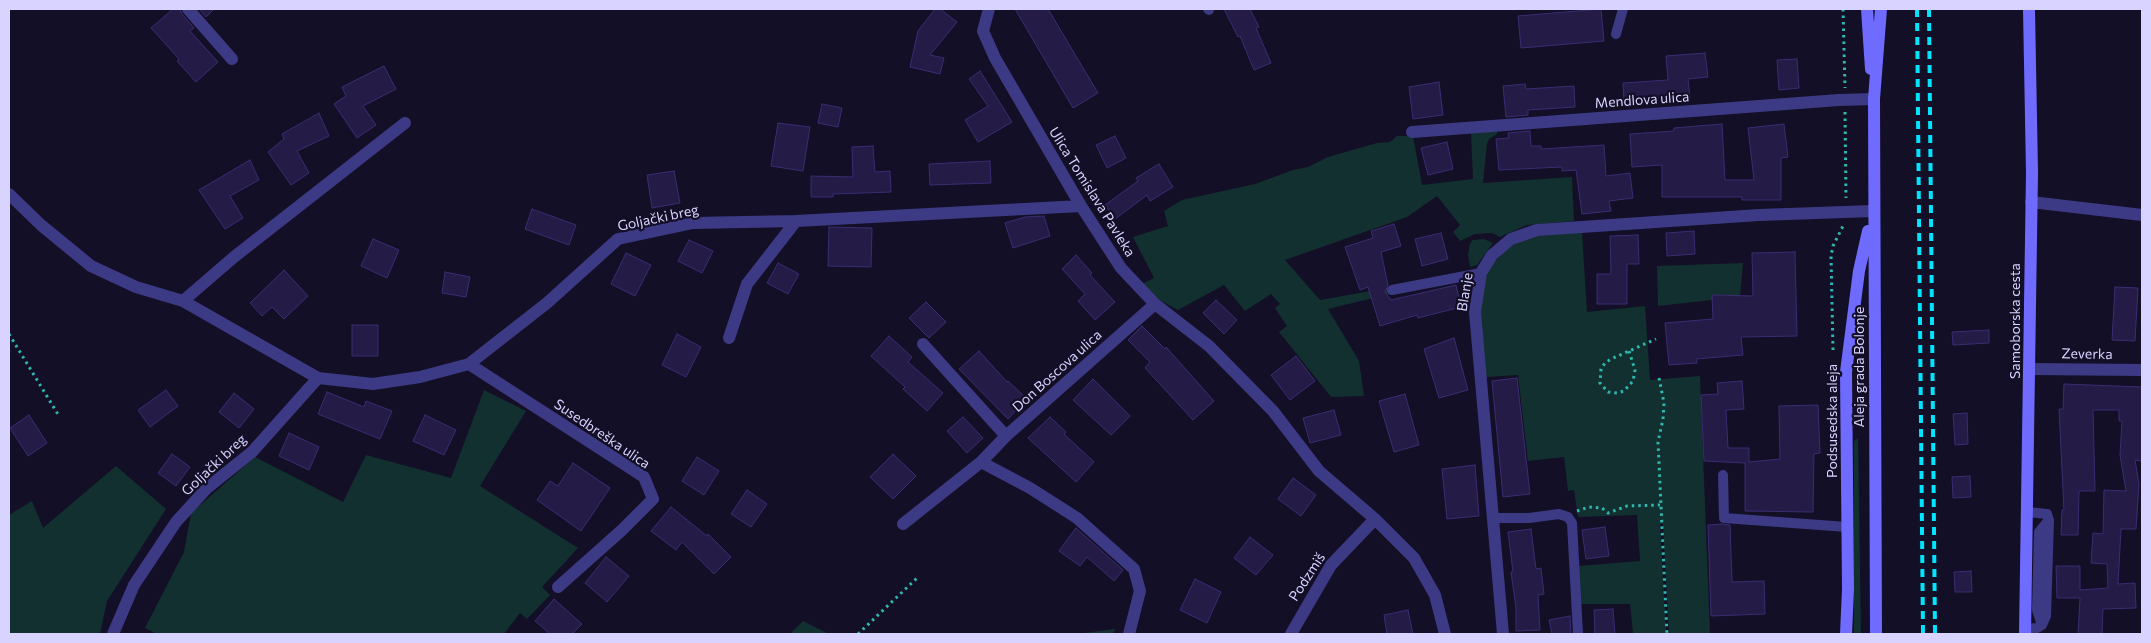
<!DOCTYPE html>
<html>
<head>
<meta charset="utf-8">
<style>
  body { margin:0 }
  #map { position:relative; width:2151px; height:643px; overflow:hidden; background:#130f26; font-family:Commissioner,sans-serif }
  canvas { display:block }
  .frame { position:absolute; inset:0; border:10px solid #d9d4ff; pointer-events:none }
</style>
</head>
<body>
<div id="map">
<canvas width="2151" height="643"></canvas>
<div class="frame"></div>
</div>
<script>
const g = document.querySelector('canvas').getContext('2d');
g.lineJoin = 'round';
function fillPath(path, color) {
  g.fillStyle = color;
  g.fill(path, 'evenodd');
}
function shape(rows) {
  const path = new Path2D();
  for (const r of rows) {
    path.moveTo(r[0], r[1]);
    for (let i = 2; i < r.length; i += 2) path.lineTo(r[i], r[i + 1]);
  }
  return path;
}
function stroke(path, color, width, dash) {
  g.strokeStyle = color;
  g.lineWidth = width;
  g.lineCap = dash ? 'butt' : 'round';
  g.setLineDash(dash || []);
  g.stroke(path);
}
function write(font, color, halo, rows, align = 'center') {
  g.font = font + ' Commissioner,sans-serif';
  g.lineWidth = 4.5;
  g.setLineDash([]);
  g.textBaseline = 'middle';
  g.strokeStyle = halo;
  g.fillStyle = color;
  for (const [text, x, y, turn = 0] of rows) {
    g.save();
    g.translate(x, y);
    g.rotate((+turn || 0) * Math.PI / 180);
    g.textAlign = isNaN(turn) ? turn : align;
    if (halo) g.strokeText(text, 0, 0);
    g.fillText(text, 0, 0);
    g.restore();
  }
}
fillPath(shape([
  [1497,131,1497,134,1489,139,1487,144,1483,183,1572,177,1574,221,1527,225,1500,237,1492,233,1475,234,1460,241,1453,232,1460,225,1437,196,1407,217,1285,260,1320,300,1388,288,1390,294,1328,309,1359,361,1364,396,1331,397,1279,332,1287,326,1275,308,1280,304,1271,294,1245,311,1224,285,1178,310,1161,301,1140,285,1154,278,1133,237,1168,226,1164,211,1182,200,1255,184,1293,170,1308,167,1328,157,1377,143,1390,142,1397,136,1413,136,1422,185,1473,179,1471,133],
  [1582,232,1587,312,1645,306,1650,380,1700,376,1710,634,1669,634,1663,524,1660,524,1666,632,1668,634,1633,634,1630,604,1579,604,1578,566,1640,561,1637,515,1578,517,1574,490,1568,491,1564,457,1528,461,1518,375,1486,377,1479,306,1482,285,1493,264,1503,252,1514,244,1532,236],
  [1484,239,1493,243,1477,265,1470,267,1468,255,1470,243,1473,240],
  [1743,263,1740,296,1712,295,1712,300,1658,306,1657,266],
  [484,390,526,411,480,486,578,548,542,587,550,595,527,619,520,613,504,634,157,634,145,628,184,552,191,513,255,457,343,502,366,455,451,478],
  [1858,438,1861,634,1854,634,1854,441],
  [116,466,166,509,107,601,100,634,9,634,9,515,32,501,43,528],
  [803,621,829,634,790,634],
  [1115,629,1113,634,1083,634,1084,633]
]), '#12302f');
const building = shape([
  [173,9,180,9,182,14,194,28,190,31,218,62,196,82,177,61,179,59,151,28,173,9],
  [199,9,214,9,206,17,199,9],
  [935,9,940,9,957,22,930,55,944,58,940,74,910,67,918,31,935,9],
  [1015,9,1048,9,1098,93,1073,108,1015,9],
  [1224,9,1250,9,1259,27,1256,28,1271,63,1254,70,1240,36,1238,37,1224,9],
  [1601,9,1604,41,1521,48,1518,16,1601,9],
  [1705,53,1708,77,1688,79,1690,98,1624,103,1623,83,1668,80,1666,56,1705,53],
  [1797,59,1799,88,1779,90,1777,60,1797,59],
  [384,66,396,89,363,106,376,125,357,138,334,104,346,96,342,87,384,66],
  [980,71,1012,122,978,142,965,120,988,106,969,79,980,71],
  [1439,82,1443,115,1413,119,1409,87,1439,82],
  [1525,84,1526,89,1574,86,1575,107,1528,110,1528,115,1506,117,1503,86,1525,84],
  [822,104,842,108,838,127,818,123,822,104],
  [319,113,329,136,297,151,309,173,291,185,268,152,284,139,282,134,319,113],
  [778,123,810,127,803,171,771,166,778,123],
  [1722,124,1725,180,1754,180,1748,128,1784,124,1788,157,1781,158,1781,200,1742,200,1742,197,1662,197,1662,165,1632,167,1630,134,1674,131,1674,128,1722,124],
  [1530,131,1531,146,1541,146,1541,149,1604,145,1606,176,1630,173,1633,198,1609,201,1611,211,1582,214,1576,170,1562,171,1562,167,1499,170,1496,139,1509,138,1508,133,1530,131],
  [1115,136,1126,158,1107,168,1096,145,1115,136],
  [1447,142,1453,169,1428,175,1421,148,1447,142],
  [873,146,875,172,890,171,891,192,833,194,833,197,811,197,811,176,853,177,852,147,873,146],
  [250,160,259,180,230,196,243,218,225,229,199,190,250,160],
  [990,161,991,183,930,185,929,164,990,161],
  [1159,164,1173,187,1150,201,1147,195,1115,219,1105,205,1138,181,1136,178,1159,164],
  [674,171,680,203,652,208,647,175,674,171],
  [532,209,576,225,569,245,525,229,532,209],
  [1044,216,1050,236,1013,248,1005,223,1025,217,1044,216],
  [1394,224,1401,246,1381,252,1388,285,1385,292,1391,300,1456,285,1461,307,1418,318,1417,315,1380,326,1368,287,1360,290,1345,247,1373,238,1371,231,1394,224],
  [829,227,872,228,871,267,828,266,829,227],
  [1694,231,1695,254,1667,256,1666,233,1694,231],
  [1441,233,1448,259,1422,266,1415,239,1441,233],
  [1638,235,1639,264,1627,264,1627,304,1597,304,1597,274,1611,274,1610,236,1638,235],
  [373,239,399,250,387,278,361,266,373,239],
  [689,240,713,251,702,273,678,261,689,240],
  [1795,252,1797,336,1741,337,1743,355,1696,359,1697,363,1669,365,1665,323,1713,319,1712,295,1753,296,1752,253,1795,252],
  [626,253,651,265,635,296,611,284,626,253],
  [1076,255,1092,273,1090,275,1115,302,1095,320,1078,301,1085,294,1062,269,1076,255],
  [778,263,799,274,788,294,767,283,778,263],
  [284,270,308,296,284,319,272,307,262,316,250,303,284,270],
  [445,272,470,277,466,297,442,293,445,272],
  [2115,287,2138,288,2135,341,2112,340,2115,287],
  [1216,300,1237,320,1224,334,1203,313,1216,300],
  [926,302,946,322,929,338,909,318,926,302],
  [352,325,378,325,378,356,352,356,352,325],
  [1142,326,1165,349,1166,347,1214,401,1193,420,1145,368,1150,362,1128,340,1142,326],
  [1989,330,1989,343,1953,345,1952,332,1989,330],
  [677,334,701,347,686,377,662,365,677,334],
  [889,336,912,357,908,362,943,393,927,411,903,389,905,387,871,356,889,336],
  [1454,338,1468,390,1439,398,1424,349,1454,338],
  [979,351,1007,382,1008,381,1027,399,1008,419,959,369,979,351],
  [1296,356,1315,381,1290,400,1271,375,1296,356],
  [1517,378,1530,494,1503,497,1492,381,1517,378],
  [1093,379,1130,416,1111,435,1073,400,1093,379],
  [1742,381,1744,409,1726,410,1728,448,1749,448,1749,462,1780,459,1779,406,1818,405,1820,453,1814,454,1813,512,1745,511,1745,463,1704,461,1701,395,1718,394,1717,383,1742,381],
  [2064,384,2142,387,2142,461,2135,460,2139,484,2136,529,2121,529,2118,584,2135,583,2136,608,2103,609,2102,634,2078,634,2080,598,2057,598,2056,566,2080,566,2080,590,2108,588,2107,564,2091,563,2093,533,2103,534,2104,490,2126,491,2120,455,2122,421,2119,421,2119,410,2093,410,2095,491,2079,491,2078,535,2061,535,2062,510,2064,510,2059,409,2063,409,2064,384],
  [166,390,178,406,150,427,138,410,166,390],
  [327,392,364,407,366,401,392,411,380,439,318,414,327,392],
  [234,393,254,409,239,428,219,412,234,393],
  [1405,394,1419,445,1394,452,1379,401,1405,394],
  [1334,410,1341,435,1310,443,1303,418,1334,410],
  [1967,413,1968,444,1955,445,1953,414,1967,413],
  [29,415,47,443,28,456,10,428,29,415],
  [425,415,456,430,444,455,413,441,425,415],
  [963,417,983,438,967,453,947,431,963,417],
  [1050,417,1066,432,1064,434,1094,462,1076,482,1028,438,1050,417],
  [289,433,319,447,309,470,279,456,289,433],
  [172,454,190,467,176,486,158,473,172,454],
  [893,454,916,476,893,499,870,477,893,454],
  [697,457,719,471,704,495,682,481,697,457],
  [573,463,610,488,581,531,537,500,550,481,558,486,573,463],
  [1475,465,1479,516,1447,519,1442,469,1475,465],
  [1970,476,1971,497,1953,498,1952,477,1970,476],
  [1293,478,1316,495,1301,516,1278,499,1293,478],
  [747,490,767,504,751,527,731,514,747,490],
  [671,507,707,536,708,534,731,557,714,574,682,542,676,550,651,531,671,507],
  [1722,524,1730,525,1732,582,1764,581,1765,614,1711,616,1708,525,1722,524],
  [1605,527,1609,556,1586,559,1582,530,1605,527],
  [1076,528,1123,570,1114,581,1087,557,1080,566,1059,551,1076,528],
  [1531,529,1536,569,1541,568,1544,594,1538,595,1540,630,1516,631,1516,608,1511,572,1513,572,1508,532,1531,529],
  [1250,537,1273,555,1256,575,1234,558,1250,537],
  [606,557,629,576,607,602,585,583,606,557],
  [1971,571,1972,592,1955,592,1954,572,1971,571],
  [1195,579,1221,592,1207,623,1180,610,1195,579],
  [554,599,582,624,572,634,550,634,535,621,554,599],
  [1613,609,1615,634,1595,634,1594,610,1613,609],
  [1408,610,1413,634,1387,634,1384,615,1408,610],
  [1570,616,1571,634,1552,634,1549,620,1570,616]
]);
fillPath(building, '#241b47');
stroke(building, '#3b2d73', 1);
stroke(shape([
  [1843,9,1845,88],
  [1845,112,1846,198],
  [9,334,59,416],
  [1833,350,1831,256,1833,246,1843,226],
  [1629,351,1635,370,1633,381,1624,391,1617,393,1608,392,1600,383,1601,369,1605,363,1611,359,1656,339],
  [1659,378,1664,403,1663,419,1658,442,1667,634],
  [1577,511,1589,507,1602,508,1608,513,1627,506,1660,505],
  [858,634,917,578]
]), '#2fb8b0', 3, [2.5, 4]);
stroke(shape([
  [1208,9,1209,10],
  [1616,34,1623,9],
  [1392,290,1481,273],
  [1723,475,1724,518,1847,527],
  [1493,518,1529,518,1559,514,1568,517,1572,523,1578,634],
  [2042,625,2037,610,2039,532,2049,520],
  [2025,629,2037,628,2042,625,2046,616,2049,520,2047,514,2028,512]
]), '#3d3a85', 10);
stroke(shape([
  [188,9,232,59],
  [989,9,983,31,995,58,1081,206,1121,268,1155,304,1209,346,1273,411,1319,471,1375,519,1414,558,1435,595,1445,634],
  [1412,132,1839,100,1874,99],
  [9,194,41,225,91,266,136,287,183,301,318,378,373,384,420,377,469,364,547,303,618,239,693,223,796,221,1081,206],
  [2031,202,2142,215],
  [183,301,234,257,405,123],
  [729,338,747,284,796,221],
  [923,344,1006,436],
  [469,364,644,477,653,499,622,530,558,587],
  [2030,369,2142,370],
  [981,462,1030,488,1077,518,1134,569,1140,591,1129,634],
  [903,524,981,462,1006,436,1155,304],
  [113,634,134,585,176,522,207,488,252,452,318,378],
  [1291,634,1331,565,1375,519],
  [1503,634,1475,312,1481,273,1492,255,1511,239,1537,230,1759,215,1873,211]
]), '#3d3a85', 12);
stroke(shape([
  [1867,9,1871,69],
  [1846,634,1848,589,1846,372,1859,271,1868,231],
  [1876,634,1874,99,1881,9],
  [2025,634,2032,173,2029,9]
]), '#6f6bff', 12);
stroke(shape([
  [1917,9,1923,634],
  [1929,9,1935,634]
]), '#00e5ff', 4, [8, 6]);
write('14px', '#d9d4ff', '#130f26', [
  ["Mendlova ulica",1642,100,-4],
  ["Ulica Tomislava Pavleka",1092,192,58],
  ["Goljački breg",658,218,-12],
  ["Blanje",1465,292,-81],
  ["Samoborska cesta",2015,321,-90],
  ["Zeverka",2087,354,1],
  ["Aleja grada Bolonje",1859,367,-90],
  ["Don Boscova ulica",1057,371,-42],
  ["Podsusedska aleja",1832,421,-90],
  ["Susedbreška ulica",602,434,34],
  ["Goljački breg",214,465,-43],
  ["Podzmiš",1307,577,-57]
]);
</script>
</body>
</html>
